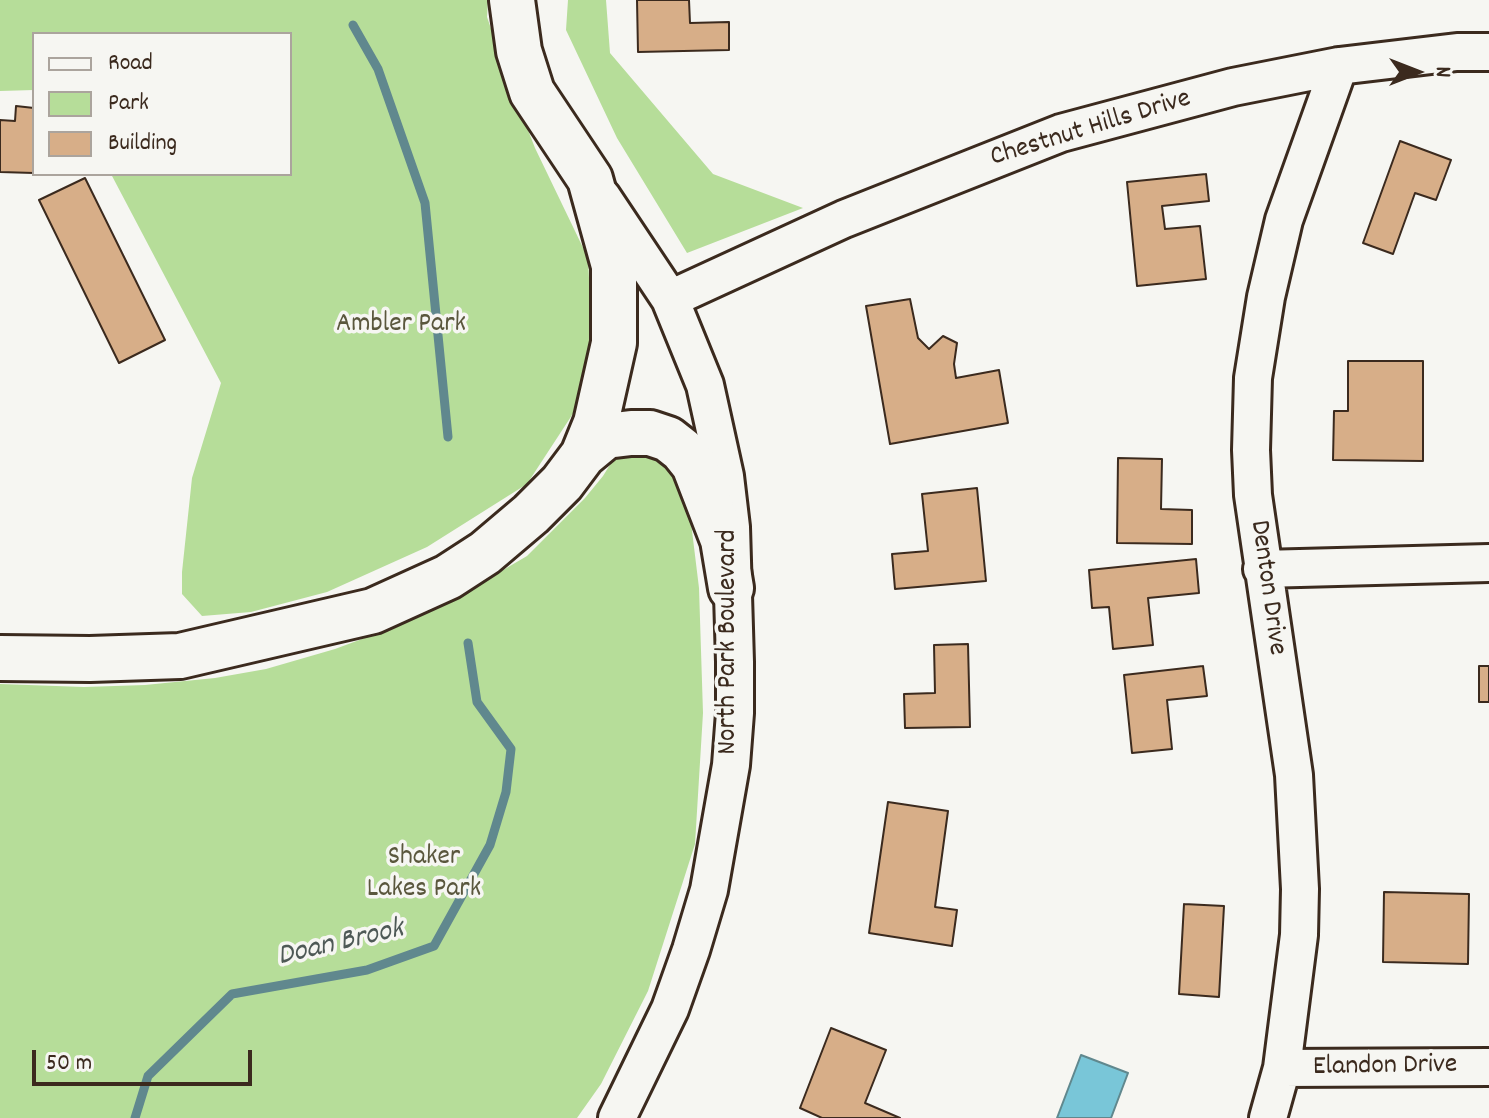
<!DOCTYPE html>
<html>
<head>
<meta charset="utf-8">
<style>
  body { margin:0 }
  #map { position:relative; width:1489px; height:1118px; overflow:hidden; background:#f6f6f2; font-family:Dekko,sans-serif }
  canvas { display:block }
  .legend { position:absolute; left:32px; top:32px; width:260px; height:144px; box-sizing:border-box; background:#f6f6f2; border:2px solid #aba49d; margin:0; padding:10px 14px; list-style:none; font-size:24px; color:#3b2a1e }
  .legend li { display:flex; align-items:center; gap:16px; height:40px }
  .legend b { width:40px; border:2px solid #aba49d }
  .north { position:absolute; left:1377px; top:32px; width:80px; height:80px; -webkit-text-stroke:6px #f6f6f2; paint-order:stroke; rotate:90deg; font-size:22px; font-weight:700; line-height:32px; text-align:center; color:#3b2a1e }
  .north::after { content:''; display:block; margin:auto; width:28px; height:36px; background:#3b2a1e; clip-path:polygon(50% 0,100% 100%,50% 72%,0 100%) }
  .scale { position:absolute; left:32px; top:1050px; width:220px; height:36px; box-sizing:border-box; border:4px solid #3b2a1e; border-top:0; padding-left:10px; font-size:24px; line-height:28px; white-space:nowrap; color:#3b2a1e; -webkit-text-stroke:6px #f6f6f2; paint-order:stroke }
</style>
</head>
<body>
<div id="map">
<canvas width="1489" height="1118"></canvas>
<ul class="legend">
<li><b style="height:10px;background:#f6f6f2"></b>Road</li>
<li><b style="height:22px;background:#b6dd99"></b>Park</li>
<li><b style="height:22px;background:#d7ae88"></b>Building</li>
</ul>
<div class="north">N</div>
<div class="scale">50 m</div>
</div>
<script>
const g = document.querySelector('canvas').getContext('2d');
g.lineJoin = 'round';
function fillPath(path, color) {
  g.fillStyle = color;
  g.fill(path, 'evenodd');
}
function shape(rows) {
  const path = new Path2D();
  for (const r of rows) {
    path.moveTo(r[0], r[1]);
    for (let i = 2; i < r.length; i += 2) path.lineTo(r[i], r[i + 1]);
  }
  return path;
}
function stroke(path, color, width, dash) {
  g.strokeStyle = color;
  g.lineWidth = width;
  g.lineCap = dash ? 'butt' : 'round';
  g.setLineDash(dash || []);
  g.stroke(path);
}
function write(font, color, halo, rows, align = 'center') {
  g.font = font + ' Dekko,sans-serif';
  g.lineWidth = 7;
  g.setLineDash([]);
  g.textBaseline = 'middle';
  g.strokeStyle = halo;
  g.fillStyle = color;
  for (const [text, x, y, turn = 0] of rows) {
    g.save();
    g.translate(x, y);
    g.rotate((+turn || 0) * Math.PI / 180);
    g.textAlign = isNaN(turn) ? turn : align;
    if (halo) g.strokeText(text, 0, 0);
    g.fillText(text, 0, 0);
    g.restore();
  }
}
fillPath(shape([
  [0,0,488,0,487,17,510,84,535,148,588,258,592,338,576,409,527,484,427,547,327,592,251,612,202,616,182,594,182,572,192,478,221,383,111,174,290,174,290,34,34,34,34,90,0,91],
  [568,0,606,0,610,53,713,174,803,208,687,253,617,138,566,30],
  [660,446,688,498,699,588,703,713,695,844,648,991,601,1084,577,1118,0,1118,0,684,84,687,145,685,215,678,266,669,335,649,397,626,469,590,527,556,585,498,603,476,616,455]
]), '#b6dd99');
const water = shape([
  [1081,1055,1128,1073,1111,1118,1057,1118,1081,1055]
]);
fillPath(water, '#79c6d8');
stroke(water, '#60888e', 2);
stroke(shape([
  [353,25,378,69,425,203,448,437],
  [135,1118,148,1076,232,994,367,970,434,946,490,845,506,792,511,749,477,702,468,643]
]), '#60888e', 9);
const building = shape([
  [637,0,689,0,690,23,729,22,729,50,638,52,637,0],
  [16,106,34,108,34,173,0,172,0,120,15,121,16,106],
  [1400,141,1451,160,1436,200,1415,193,1393,254,1363,243,1400,141],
  [1206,174,1209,201,1162,206,1165,229,1200,226,1206,279,1137,286,1127,182,1206,174],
  [85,178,165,340,119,363,39,200,85,178],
  [910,299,918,338,929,349,943,336,957,343,954,364,956,378,999,370,1008,423,890,444,866,306,910,299],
  [1348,361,1423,361,1423,461,1333,460,1334,411,1348,411,1348,361],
  [1118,458,1162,459,1161,509,1192,510,1192,544,1117,543,1118,458],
  [977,488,986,581,895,589,892,554,928,551,922,494,977,488],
  [1196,559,1199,593,1148,598,1153,645,1113,649,1109,607,1092,608,1089,570,1196,559],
  [968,644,970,727,905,728,904,694,935,693,934,645,968,644],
  [1203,666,1207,696,1167,700,1172,749,1132,753,1124,675,1203,666],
  [1479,666,1489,666,1489,702,1479,702,1479,666],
  [888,802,948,811,935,907,957,910,952,946,869,933,888,802],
  [1384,892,1469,894,1468,964,1383,962,1384,892],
  [1184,904,1224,906,1219,997,1179,994,1184,904],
  [831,1028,886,1050,865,1103,900,1118,822,1118,800,1108,831,1028]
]);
fillPath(building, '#d7ae88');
stroke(building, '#3b2a1e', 2);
const minor = shape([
  [602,197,670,299,705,385,725,476,731,527,735,662,735,713,731,765,709,890,691,950,670,1009,617,1118],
  [670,299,844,219,1061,133,1233,87,1339,66,1457,52,1489,52],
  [1262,569,1489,563],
  [1282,1068,1489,1067],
  [1268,1118,1282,1068,1299,935,1300,889,1294,775,1253,495,1251,450,1253,378,1266,297,1284,220,1339,66]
]);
const major = shape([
  [583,455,606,436,631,433,650,433,668,439,682,450,694,465,723,540,731,588],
  [0,658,90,659,180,656,373,611,448,577,485,553,531,514,562,483,583,455,596,423,614,343,614,266,590,179,532,92,519,51,512,0]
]);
stroke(minor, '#3b2a1e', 42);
stroke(major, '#3b2a1e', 50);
stroke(minor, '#f6f6f2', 36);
stroke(major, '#f6f6f2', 44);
write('28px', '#3b2a1e', '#f6f6f2', [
  ["Chestnut Hills Drive",1091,130,-17],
  ["Denton Drive",1266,588,82],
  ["North Park Boulevard",730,642,-90],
  ["Elandon Drive",1385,1068,-1]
]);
write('28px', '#5a573d', '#f6f6f2', [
  ["Ambler Park",401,326],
  ["Shaker",424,859],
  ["Lakes Park",424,891]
]);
write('italic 30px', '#4e5956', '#f6f6f2', [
  ["Doan Brook",341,945,-13]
]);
</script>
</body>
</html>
